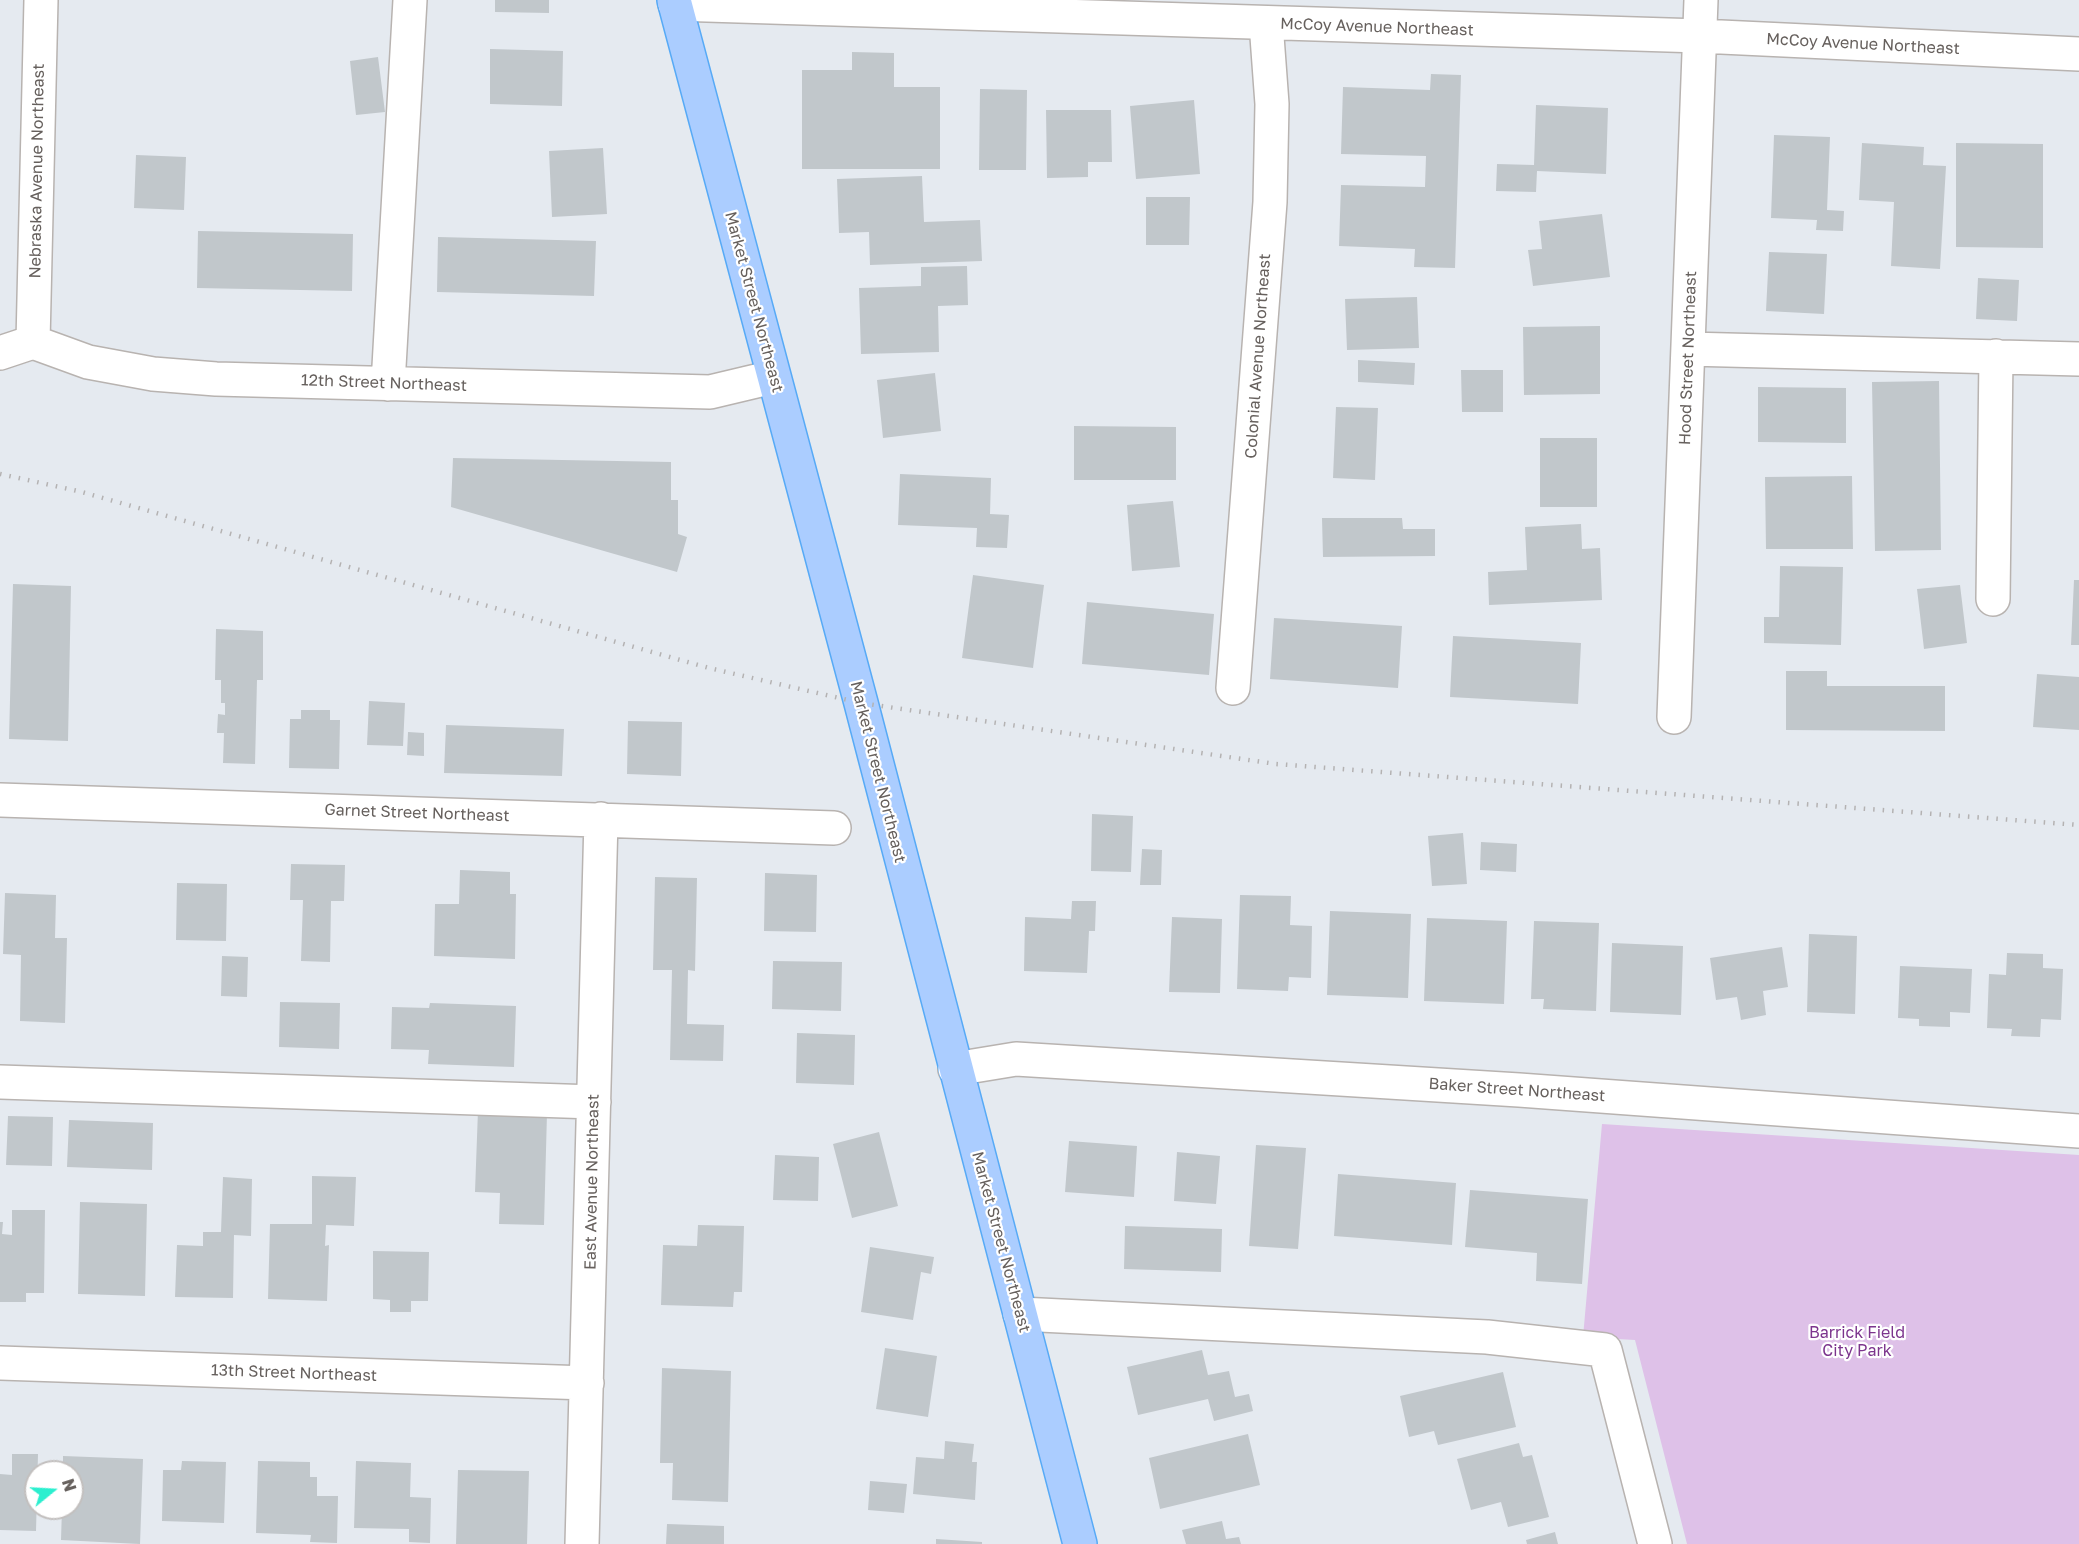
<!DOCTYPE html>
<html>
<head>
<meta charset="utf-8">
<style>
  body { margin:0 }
  #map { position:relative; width:2079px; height:1544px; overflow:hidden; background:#e5eaf0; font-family:"Golos Text",sans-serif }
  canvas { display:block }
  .north { position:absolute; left:24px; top:1460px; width:60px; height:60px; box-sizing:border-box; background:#fff; border:2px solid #c2bfbe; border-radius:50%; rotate:72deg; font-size:16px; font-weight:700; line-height:24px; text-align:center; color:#66605d }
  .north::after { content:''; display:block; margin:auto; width:21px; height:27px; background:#2befcf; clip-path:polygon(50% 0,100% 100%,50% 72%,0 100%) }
</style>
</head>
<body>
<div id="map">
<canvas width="2079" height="1544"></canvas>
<div class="north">N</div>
</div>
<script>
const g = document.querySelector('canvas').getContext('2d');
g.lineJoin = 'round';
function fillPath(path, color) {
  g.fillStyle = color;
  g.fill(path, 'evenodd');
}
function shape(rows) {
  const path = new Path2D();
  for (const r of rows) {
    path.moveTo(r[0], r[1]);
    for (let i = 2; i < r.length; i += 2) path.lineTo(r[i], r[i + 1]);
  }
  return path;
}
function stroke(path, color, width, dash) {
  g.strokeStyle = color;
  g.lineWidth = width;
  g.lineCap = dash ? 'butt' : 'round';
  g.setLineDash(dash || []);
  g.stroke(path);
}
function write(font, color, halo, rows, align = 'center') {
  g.font = font + ' "Golos Text",sans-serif';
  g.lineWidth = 4.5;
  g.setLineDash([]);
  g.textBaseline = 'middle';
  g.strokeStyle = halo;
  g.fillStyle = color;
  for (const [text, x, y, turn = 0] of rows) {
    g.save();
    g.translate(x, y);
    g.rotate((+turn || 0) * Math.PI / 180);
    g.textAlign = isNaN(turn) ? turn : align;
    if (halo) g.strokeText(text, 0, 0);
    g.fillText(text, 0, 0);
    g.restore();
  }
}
fillPath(shape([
  [1602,1124,2079,1155,2079,1544,1687,1544,1635,1340,1583,1337]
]), '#dec1e8');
fillPath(shape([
  [495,0,549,0,549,13,495,12],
  [490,49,563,51,562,106,490,104],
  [852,52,894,53,894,87,940,87,940,169,802,169,802,70,852,70],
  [378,57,385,112,356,115,350,61],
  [1431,74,1461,75,1455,268,1414,267,1415,249,1339,246,1341,185,1425,187,1426,156,1341,154,1343,87,1430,90],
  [980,89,1027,90,1026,170,979,170],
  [1194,100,1200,174,1136,179,1130,106],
  [1536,105,1608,108,1606,174,1537,171,1536,192,1496,191,1497,164,1534,165],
  [1046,110,1111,110,1112,162,1088,162,1088,177,1047,178],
  [1774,135,1830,137,1827,210,1844,211,1843,231,1816,230,1817,220,1771,218],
  [1862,143,1924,147,1923,165,1946,166,1940,269,1891,266,1894,202,1859,200],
  [1956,143,2043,144,2043,248,1956,247],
  [603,148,607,214,552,217,549,151],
  [136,155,186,157,184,210,134,208],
  [922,176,924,222,980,220,982,261,870,265,869,232,839,233,837,179],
  [1146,197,1190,197,1189,245,1146,245],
  [1602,214,1610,277,1533,286,1528,250,1542,249,1539,221],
  [198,231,353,234,352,291,197,288],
  [438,237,596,241,594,296,437,292],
  [1769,252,1827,254,1824,314,1766,311],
  [967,266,968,305,938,306,939,352,861,354,859,288,921,286,921,267],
  [1978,278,2019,280,2017,321,1976,319],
  [1417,297,1419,348,1347,350,1345,299],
  [1600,326,1600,394,1524,395,1523,327],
  [1358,360,1415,363,1414,385,1358,382],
  [1461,370,1503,370,1503,412,1462,412],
  [935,373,941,431,883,438,877,380],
  [1939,381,1941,550,1875,551,1872,382],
  [1758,387,1846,388,1846,443,1758,442],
  [1336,407,1378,408,1375,480,1333,478],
  [1074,426,1176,427,1176,480,1074,480],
  [1540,438,1597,438,1597,507,1540,507],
  [453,458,671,462,671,500,678,500,678,534,687,537,677,572,451,507],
  [900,474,991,478,990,514,1009,515,1007,548,976,547,977,528,898,525],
  [1852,476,1853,549,1766,549,1765,477],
  [1173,501,1180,567,1132,571,1127,505],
  [1322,518,1402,518,1403,529,1435,529,1435,556,1323,557],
  [1581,524,1582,549,1600,548,1602,600,1489,605,1488,572,1527,570,1525,527],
  [1780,566,1843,567,1841,645,1764,643,1764,617,1779,617],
  [973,575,1044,585,1033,668,962,658],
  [2074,580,2079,580,2079,645,2071,645],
  [13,584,71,586,68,741,9,739],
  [1960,585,1967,643,1924,649,1917,589],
  [1087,602,1214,614,1209,675,1082,664],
  [1274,618,1402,626,1398,688,1270,679],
  [216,629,263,631,263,680,257,680,255,764,223,763,224,733,217,733,218,714,225,715,225,703,221,703,221,680,215,680],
  [1453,636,1581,643,1578,704,1450,697],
  [1786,671,1827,671,1827,686,1945,686,1945,731,1786,730],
  [2037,674,2079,677,2079,730,2033,727],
  [369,701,405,703,403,746,367,745],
  [301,710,330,710,330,720,340,720,339,769,289,768,290,719,301,719],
  [628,721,682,722,681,776,627,774],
  [446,725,564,729,562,776,444,773],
  [408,732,424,733,424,756,407,755],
  [1092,814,1133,816,1131,872,1091,871],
  [1463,833,1467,884,1432,886,1428,836],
  [1481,842,1517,844,1516,872,1480,870],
  [1142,849,1162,850,1161,885,1140,885],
  [291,864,345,865,344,901,331,901,330,962,301,961,303,900,290,900],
  [460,870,510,872,510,894,516,894,515,959,434,956,435,904,459,904],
  [765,873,817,875,816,932,764,931],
  [655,877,697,878,695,971,688,970,687,1024,724,1025,723,1061,670,1060,672,970,653,970],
  [177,883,227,884,226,941,176,940],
  [5,893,56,895,55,938,67,938,65,1023,20,1021,21,955,3,954],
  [1240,895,1291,896,1290,925,1312,926,1311,978,1289,977,1288,991,1237,989],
  [1072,901,1096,901,1095,931,1089,931,1087,973,1024,971,1025,917,1071,919],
  [1330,911,1411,914,1408,998,1327,995],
  [1172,917,1222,919,1220,993,1169,992],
  [1427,918,1507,921,1504,1004,1424,1001],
  [1534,921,1599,923,1596,1011,1543,1009,1544,999,1531,999],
  [1809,934,1857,936,1855,1014,1807,1012],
  [1612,943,1683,946,1681,1015,1610,1012],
  [1782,947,1788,987,1763,991,1766,1015,1741,1020,1737,997,1716,1000,1710,958],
  [2007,953,2043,954,2043,968,2063,969,2061,1020,2041,1019,2040,1037,2011,1036,2012,1029,1987,1028,1989,974,2006,975],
  [222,956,248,957,247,997,221,996],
  [773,961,842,962,841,1011,772,1009],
  [1900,966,1972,969,1970,1013,1950,1012,1950,1027,1919,1026,1919,1019,1898,1018],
  [280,1002,340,1003,339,1049,279,1047],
  [430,1003,516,1006,514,1067,428,1064,429,1050,391,1049,392,1007,429,1008],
  [797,1033,855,1035,854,1085,796,1083],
  [478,1110,547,1113,544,1225,499,1224,500,1193,475,1192],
  [8,1116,53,1117,52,1166,6,1165],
  [69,1120,153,1123,152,1170,67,1167],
  [879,1132,898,1206,852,1218,833,1144],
  [1069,1141,1137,1146,1134,1197,1065,1192],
  [1256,1145,1306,1148,1298,1249,1249,1246],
  [1177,1152,1220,1156,1216,1204,1174,1201],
  [775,1155,819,1157,818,1201,773,1200],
  [1338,1174,1456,1183,1452,1245,1334,1236],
  [312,1176,356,1177,354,1226,326,1225,325,1246,329,1245,327,1301,268,1299,270,1224,312,1224],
  [223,1177,252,1179,251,1236,234,1235,233,1298,175,1297,177,1245,203,1246,203,1232,221,1232],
  [1470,1190,1588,1199,1582,1284,1536,1281,1537,1253,1465,1247],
  [80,1202,147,1204,145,1296,78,1294],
  [12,1210,45,1210,44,1293,26,1293,26,1302,0,1302,0,1222,3,1222,2,1234,12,1235],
  [698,1225,744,1226,742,1292,734,1292,733,1307,661,1305,663,1245,697,1246],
  [1125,1226,1222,1229,1221,1272,1124,1269],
  [870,1247,934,1257,931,1274,921,1272,913,1320,861,1312],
  [373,1251,429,1252,428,1301,411,1301,411,1312,390,1312,390,1300,373,1299],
  [885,1348,937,1356,928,1417,876,1409],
  [1202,1350,1208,1375,1229,1371,1235,1397,1249,1394,1253,1411,1214,1421,1208,1399,1138,1415,1127,1367],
  [662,1368,731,1371,728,1502,672,1500,673,1463,660,1463],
  [1503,1372,1516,1427,1438,1445,1434,1431,1409,1437,1400,1396],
  [1248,1434,1260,1485,1160,1509,1149,1458],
  [945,1441,974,1444,972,1462,977,1462,975,1500,913,1494,916,1457,944,1459],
  [1519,1443,1523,1457,1532,1455,1549,1517,1508,1527,1501,1502,1471,1510,1457,1459],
  [12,1454,38,1454,36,1531,0,1530,0,1474,12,1475],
  [63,1456,143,1459,140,1544,61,1540,62,1508,72,1508,72,1472,63,1472],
  [182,1461,226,1462,224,1523,162,1521,163,1470,181,1470],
  [258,1461,310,1462,310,1477,317,1477,317,1496,338,1496,337,1543,310,1542,311,1535,256,1533],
  [356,1461,411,1463,410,1497,431,1498,430,1543,409,1542,409,1529,354,1528],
  [458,1470,529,1471,527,1544,456,1544],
  [870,1481,907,1484,904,1513,868,1510],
  [1222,1521,1226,1539,1239,1537,1241,1544,1186,1544,1182,1530],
  [667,1524,724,1526,724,1544,666,1544],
  [1555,1532,1558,1544,1527,1544,1526,1540],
  [936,1539,982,1542,982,1544,936,1544]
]), '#c1c7cb');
const minor = shape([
  [675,4,1700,36,2079,54],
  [33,342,41,0],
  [1688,349,2079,359],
  [0,353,33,342,88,362,153,374,216,379,710,392,773,377],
  [388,384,410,0],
  [1993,599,1996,356],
  [1233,688,1270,202,1272,104,1266,23],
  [1674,717,1701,0],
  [0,800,834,828],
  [955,1069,1016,1059,1519,1090,2079,1131],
  [0,1082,594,1102],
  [1020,1314,1487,1337,1605,1350,1655,1544],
  [0,1363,587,1383],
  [582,1544,601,819]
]);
const major = shape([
  [674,0,861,703,1080,1544]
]);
stroke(minor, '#b8b3b0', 36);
stroke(major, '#57aaf6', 36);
stroke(minor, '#fff', 33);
stroke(major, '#abcdff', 33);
stroke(shape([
  [0,474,78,491,709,668,861,703,1276,764,2079,825]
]), '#b4b2b2', 4.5, [1.5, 8]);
write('16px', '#66605d', '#fff', [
  ["McCoy Avenue Northeast",1377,27,2],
  ["McCoy Avenue Northeast",1863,44,3],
  ["Nebraska Avenue Northeast",37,171,-89],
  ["Market Street Northeast",754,302,75],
  ["Colonial Avenue Northeast",1258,356,-86],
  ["Hood Street Northeast",1688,358,-88],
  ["12th Street Northeast",384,383,2],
  ["Market Street Northeast",878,772,76],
  ["Garnet Street Northeast",417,813,2],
  ["Baker Street Northeast",1517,1090,4],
  ["East Avenue Northeast",592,1182,-89],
  ["Market Street Northeast",1001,1242,75],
  ["13th Street Northeast",294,1373,2]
]);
write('16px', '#7c348d', '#fff', [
  ["Barrick Field",1857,1333],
  ["City Park",1857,1351]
]);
</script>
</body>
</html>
